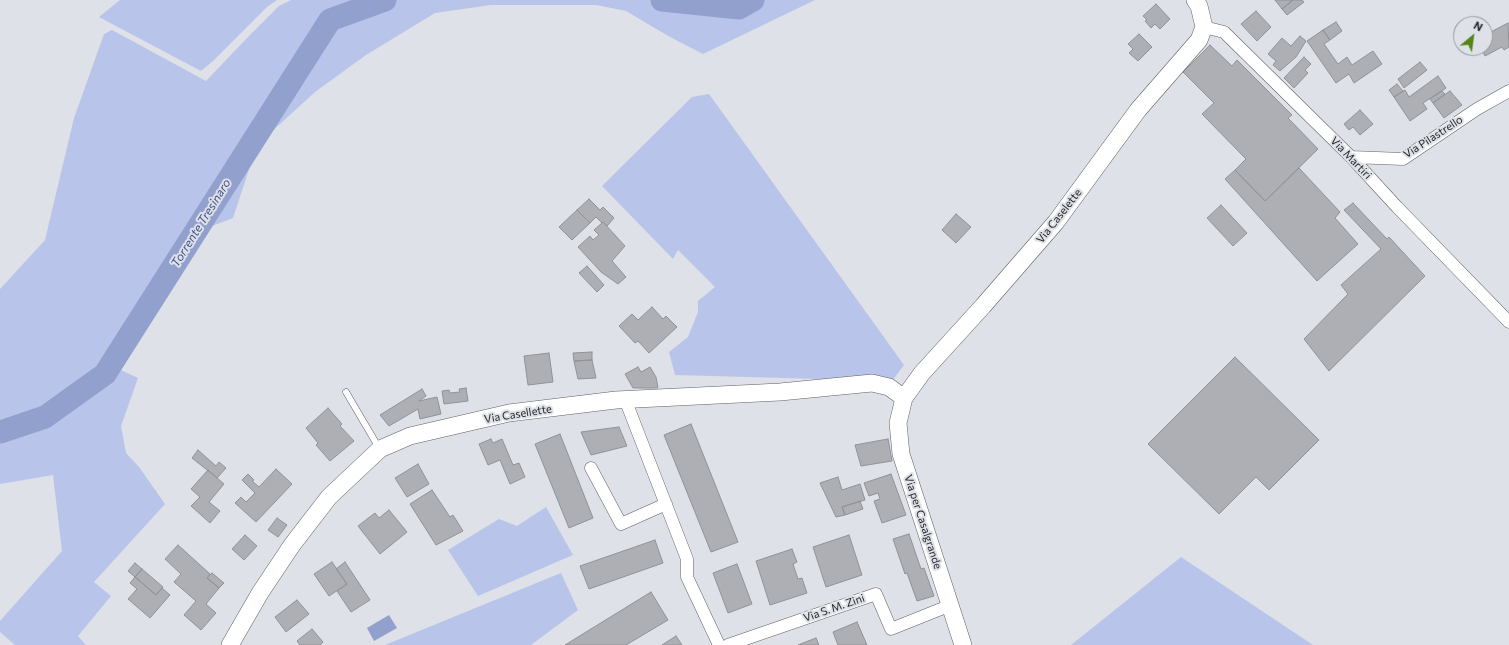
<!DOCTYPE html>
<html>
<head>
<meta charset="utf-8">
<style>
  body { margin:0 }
  #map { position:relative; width:1509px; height:645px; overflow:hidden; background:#dee1e7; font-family:Commissioner,sans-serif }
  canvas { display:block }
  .north { position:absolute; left:1453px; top:16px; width:40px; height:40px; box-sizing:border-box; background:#dee1e7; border:1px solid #94979b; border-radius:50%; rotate:29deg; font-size:11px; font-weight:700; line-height:16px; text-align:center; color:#262729 }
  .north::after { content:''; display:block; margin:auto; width:14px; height:18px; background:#53851a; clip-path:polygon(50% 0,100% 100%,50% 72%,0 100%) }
</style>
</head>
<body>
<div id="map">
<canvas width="1509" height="645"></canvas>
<div class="north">N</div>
</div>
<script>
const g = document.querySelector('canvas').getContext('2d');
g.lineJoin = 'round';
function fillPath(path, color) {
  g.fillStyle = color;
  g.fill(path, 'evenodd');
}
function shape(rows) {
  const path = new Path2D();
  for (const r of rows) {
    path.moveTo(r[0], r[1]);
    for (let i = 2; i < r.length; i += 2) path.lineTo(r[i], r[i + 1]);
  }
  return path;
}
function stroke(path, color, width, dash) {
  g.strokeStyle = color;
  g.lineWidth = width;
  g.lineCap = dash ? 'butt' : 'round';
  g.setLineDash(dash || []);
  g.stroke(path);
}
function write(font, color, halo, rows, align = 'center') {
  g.font = font + ' Commissioner,sans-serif';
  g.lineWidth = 4;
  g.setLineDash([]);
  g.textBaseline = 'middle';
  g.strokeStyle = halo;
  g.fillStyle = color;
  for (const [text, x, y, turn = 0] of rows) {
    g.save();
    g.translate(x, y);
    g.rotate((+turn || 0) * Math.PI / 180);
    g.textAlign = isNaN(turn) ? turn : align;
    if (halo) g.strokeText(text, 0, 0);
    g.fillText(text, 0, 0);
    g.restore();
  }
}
fillPath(shape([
  [120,0,277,0,267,7,213,61,201,71,99,17],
  [291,0,815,0,703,54,670,37,626,11,596,5,491,5,435,13,366,55,315,92,257,145,233,218,207,228,121,370,138,378,121,426,126,453,139,467,165,504,94,582,111,596,78,636,86,645,15,645,0,632,0,621,62,551,53,475,0,484,0,289,45,240,74,118,104,34,112,30,206,81,246,39,279,6],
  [709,94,904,365,892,381,675,375,669,352,688,337,698,312,698,301,715,287,678,250,673,259,602,186,692,97],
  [546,507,573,555,478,596,448,550,499,519,517,526],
  [1181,557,1313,645,1071,645],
  [561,573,578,610,531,645,385,645]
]), '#b9c4ea');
fillPath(shape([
  [389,615,397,628,374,641,367,628]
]), '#92a0ce');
stroke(shape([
  [662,0,739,8,753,0],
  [0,432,45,417,105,374,330,20,385,0]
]), '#92a0ce', 23);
const building = shape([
  [1275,0,1293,0,1282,9,1275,0],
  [1293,0,1302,0,1304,2,1287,15,1282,9,1293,0],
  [1156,4,1170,19,1160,29,1155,24,1151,28,1145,21,1147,20,1143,16,1156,4],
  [1256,11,1271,27,1257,41,1241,24,1256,11],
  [1336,22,1342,31,1330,40,1323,30,1336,22],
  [1508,23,1509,47,1504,50,1502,47,1485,56,1481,48,1485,48,1485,35,1508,23],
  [1323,30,1330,40,1324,44,1338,64,1347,57,1352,65,1373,51,1382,64,1354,83,1349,74,1336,83,1307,41,1323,30],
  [1139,34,1152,47,1138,61,1129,53,1133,49,1128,44,1139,34],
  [1300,36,1306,41,1296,57,1280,71,1273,65,1276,61,1268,54,1282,38,1291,46,1300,36],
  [1210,45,1232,66,1237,60,1292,115,1288,118,1318,149,1265,201,1235,170,1246,159,1202,114,1214,103,1183,72,1210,45],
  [1304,57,1311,64,1305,70,1308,73,1294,88,1284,78,1304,57],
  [1420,62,1427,70,1404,88,1398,79,1420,62],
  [1438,76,1446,88,1423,103,1427,109,1410,121,1394,97,1405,90,1409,97,1438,76],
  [1397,84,1403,91,1394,97,1389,90,1397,84],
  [1442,91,1445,94,1433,103,1430,99,1442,91],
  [1450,91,1462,105,1444,118,1433,103,1450,91],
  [1360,110,1373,124,1360,135,1353,127,1349,130,1344,124,1360,110],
  [1299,168,1340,212,1335,218,1358,244,1317,281,1225,179,1235,170,1265,201,1299,168],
  [589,199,600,210,603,207,614,218,607,226,603,222,602,223,596,217,590,223,577,210,589,199],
  [1353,203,1387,239,1389,237,1425,276,1329,371,1304,339,1348,294,1341,285,1381,249,1344,210,1353,203],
  [1221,205,1247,233,1233,246,1207,218,1221,205],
  [577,210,590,223,572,240,559,227,577,210],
  [956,214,971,227,956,243,942,230,956,214],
  [603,222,625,246,612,261,626,277,618,284,601,272,578,247,590,236,593,240,599,235,594,230,603,222],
  [587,266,604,285,597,292,579,273,587,266],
  [652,307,663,319,666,316,677,327,649,353,638,341,635,343,619,326,632,314,638,320,652,307],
  [592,352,592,360,574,361,573,353,592,352],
  [549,353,553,382,528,385,524,356,549,353],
  [1235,357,1319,440,1269,490,1256,477,1219,514,1148,444,1235,357],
  [592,360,596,378,578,379,574,361,592,360],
  [638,367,641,372,650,367,656,377,658,388,633,388,625,374,638,367],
  [466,388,468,401,444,404,442,391,449,390,450,393,460,392,459,389,466,388],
  [422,389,426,396,419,401,437,397,441,414,420,419,418,409,389,426,380,415,422,389],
  [328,408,342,424,340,426,354,441,330,461,316,445,318,443,306,428,328,408],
  [691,424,738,542,711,552,664,435,691,424],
  [619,427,627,446,591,455,581,432,619,427],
  [560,434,593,518,569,528,535,444,560,434],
  [491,439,493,443,502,439,513,465,519,463,525,477,510,484,500,460,488,465,479,444,491,439],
  [888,439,892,461,861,466,855,445,888,439],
  [198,450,216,466,219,462,226,468,217,478,192,458,198,450],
  [418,464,429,484,407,497,395,478,418,464],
  [276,469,292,484,256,522,235,503,241,497,246,502,255,493,242,480,248,474,254,480,252,481,259,487,276,469],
  [208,470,224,484,209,502,220,511,210,523,191,506,200,497,191,489,208,470],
  [891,474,906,515,882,523,874,501,880,499,878,493,869,496,864,483,891,474],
  [838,477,842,490,860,484,865,500,842,507,845,515,836,517,820,483,838,477],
  [432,490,450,517,453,515,463,531,436,545,410,504,432,490],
  [860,501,863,509,845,515,842,507,860,501],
  [389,510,407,532,380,554,358,526,375,513,379,518,389,510],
  [277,518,287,525,278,537,268,530,277,518],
  [909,534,921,569,924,568,934,596,917,601,907,573,905,574,893,539,909,534],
  [245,535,257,546,244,560,232,549,245,535],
  [849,535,862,575,826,587,813,547,849,535],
  [655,540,663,563,589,589,580,566,655,540],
  [178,545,210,574,207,578,219,588,206,604,216,613,201,630,184,615,196,601,174,582,181,574,165,559,178,545],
  [792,549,797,562,793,564,798,579,802,578,807,593,770,605,756,561,792,549],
  [332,562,347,584,329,596,314,574,332,562],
  [345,562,370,600,351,612,337,591,347,584,336,569,345,562],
  [135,563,142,569,135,577,128,571,135,563],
  [737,564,752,604,728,613,713,573,737,564],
  [142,569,163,587,156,595,135,577,142,569],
  [212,573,224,583,219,588,207,578,212,573],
  [135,577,156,595,162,588,170,595,150,618,128,599,137,589,130,583,135,577],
  [651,592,668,620,626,645,565,645,651,592],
  [297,600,309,614,286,632,275,617,297,600],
  [857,622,867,645,838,645,833,632,857,622],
  [312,629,323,642,320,645,300,645,297,641,312,629],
  [676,636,682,645,662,645,676,636],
  [816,638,819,645,798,645,816,638]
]);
fillPath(building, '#adafb5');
stroke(building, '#909298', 1);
const lane = shape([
  [346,392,379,448]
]);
const street = shape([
  [1204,27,1224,32,1351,157,1397,207,1509,322],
  [1351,157,1403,159,1477,109,1509,91],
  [625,399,687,559,687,577,719,645],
  [591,468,621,524,666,504],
  [728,645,876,594,891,629,941,609]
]);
const secondary = shape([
  [230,645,260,593,292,545,329,497,380,449,410,436,509,413,616,400,780,392,872,383,889,387,904,398],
  [963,645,901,454,898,423,904,398,922,373,983,306,1056,222,1138,110,1199,40,1204,27,1199,6,1195,0]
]);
stroke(lane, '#5e6066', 7);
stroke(street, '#5e6066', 13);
stroke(secondary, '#5e6066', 18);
stroke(lane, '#fff', 6);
stroke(street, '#fff', 12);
stroke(secondary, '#fff', 17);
write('11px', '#262729', '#dee1e7', [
  ["Via Pilastrello",1433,137,-33],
  ["Via Martiri",1351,158,46],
  ["Via Caselette",1059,216,-52],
  ["Via Casellette",518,414,-9],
  ["Via per Casalgrande",923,522,72],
  ["Via S. M. Zini",834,608,-19]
]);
write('italic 12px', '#43518e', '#dee1e7', [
  ["Torrente Tresinaro",201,223,-58]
]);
</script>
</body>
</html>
